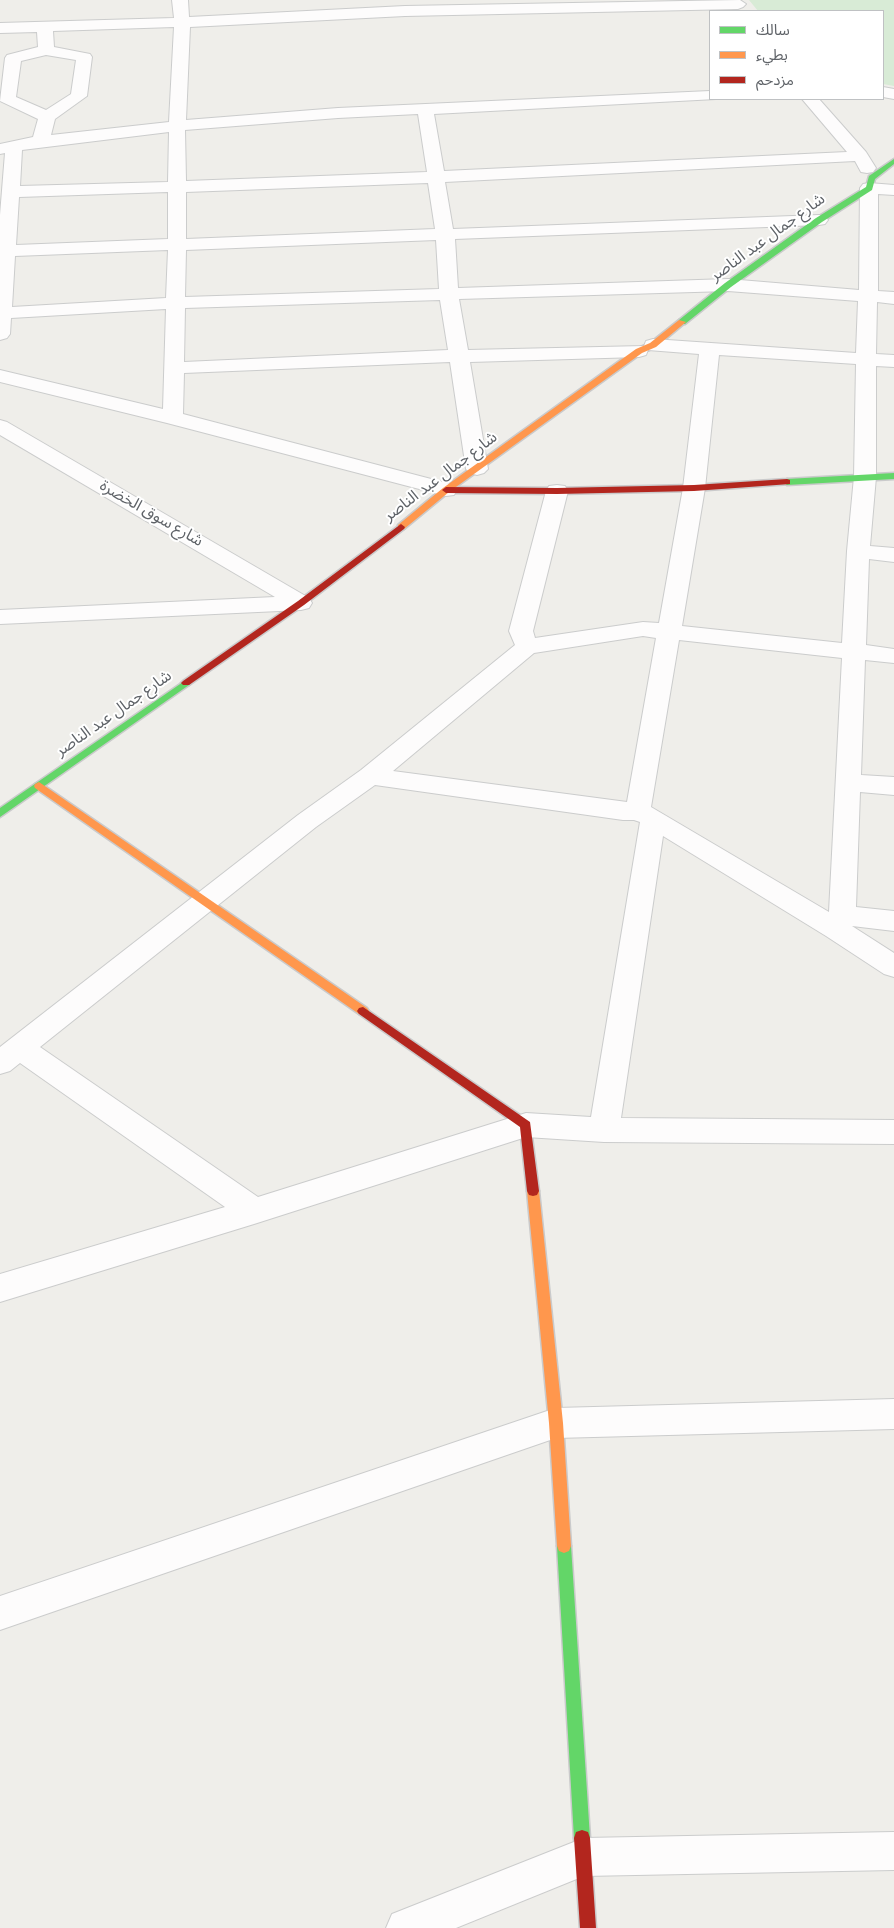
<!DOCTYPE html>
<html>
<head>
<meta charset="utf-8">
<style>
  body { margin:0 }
  #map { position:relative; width:894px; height:1928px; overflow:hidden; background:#efeeea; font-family:"Titillium Web","Noto Sans Arabic",sans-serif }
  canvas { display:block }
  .legend { position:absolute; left:709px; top:10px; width:175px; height:90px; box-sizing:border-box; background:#fff; border:1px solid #bfc1c3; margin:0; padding:6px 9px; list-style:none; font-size:15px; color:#5f6368 }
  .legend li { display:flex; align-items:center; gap:10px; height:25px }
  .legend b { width:25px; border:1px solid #bfc1c3 }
</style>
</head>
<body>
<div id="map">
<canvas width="894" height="1928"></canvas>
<ul class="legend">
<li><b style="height:6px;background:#63d668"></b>سالك</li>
<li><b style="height:6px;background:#ff974d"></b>بطيء</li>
<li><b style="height:6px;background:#b3261e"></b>مزدحم</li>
</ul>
</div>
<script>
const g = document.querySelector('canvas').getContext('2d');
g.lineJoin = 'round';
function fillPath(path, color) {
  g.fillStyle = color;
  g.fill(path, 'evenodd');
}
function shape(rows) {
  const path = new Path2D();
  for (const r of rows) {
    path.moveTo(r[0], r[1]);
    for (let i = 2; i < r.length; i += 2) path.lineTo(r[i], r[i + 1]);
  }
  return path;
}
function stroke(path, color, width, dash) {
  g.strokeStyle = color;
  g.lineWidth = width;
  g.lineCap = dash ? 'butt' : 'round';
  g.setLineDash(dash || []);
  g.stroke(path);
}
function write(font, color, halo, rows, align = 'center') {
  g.font = font + ' "Titillium Web","Noto Sans Arabic",sans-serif';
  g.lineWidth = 4;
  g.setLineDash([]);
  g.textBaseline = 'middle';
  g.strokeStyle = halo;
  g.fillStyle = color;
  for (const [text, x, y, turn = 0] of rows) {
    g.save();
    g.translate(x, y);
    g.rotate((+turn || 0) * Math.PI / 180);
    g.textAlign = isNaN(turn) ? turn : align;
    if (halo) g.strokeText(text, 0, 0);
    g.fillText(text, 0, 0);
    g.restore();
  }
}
fillPath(shape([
  [749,0,894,0,894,86,883,84,883,11,758,11]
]), '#d8ebd6');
const street = shape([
  [172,0,188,0,189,17,405,6,740,0,746,4,743,7,738,9,405,16,190,27,186,120,338,108,710,91,710,99,716,99,434,114,444,171,847,152,802,99,819,99,866,152,876,168,873,172,867,173,861,172,855,161,445,182,453,229,819,215,825,216,828,220,825,224,819,225,455,239,458,288,728,279,859,290,860,188,863,184,869,183,894,185,894,195,878,194,878,291,894,292,894,304,877,302,876,354,894,355,894,367,876,366,876,477,870,546,894,548,894,562,869,559,866,645,894,649,894,663,865,660,861,775,894,777,894,795,860,792,856,907,894,911,894,931,852,926,894,953,894,977,884,974,826,936,663,836,621,1118,894,1120,894,1144,604,1142,526,1137,254,1224,0,1302,0,1274,225,1207,20,1063,10,1071,0,1074,0,1047,298,815,361,770,515,645,509,631,546,491,549,486,557,485,565,486,568,491,533,631,535,638,643,622,659,623,683,488,699,354,648,350,646,355,639,357,470,362,488,469,484,473,477,475,470,473,466,469,450,362,184,373,183,414,454,485,457,490,454,495,446,496,167,423,0,382,0,370,163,409,166,309,11,318,10,334,7,338,0,340,0,215,5,153,0,154,0,144,33,137,38,119,0,101,5,58,7,55,38,47,37,32,0,33,0,23,174,18,172,0],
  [174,27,169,122,51,135,55,119,87,96,92,57,90,54,54,47,53,31,174,27],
  [46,55,76,60,71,94,46,110,16,97,21,61,46,55],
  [418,114,427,172,186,181,185,130,338,118,418,114],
  [169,132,168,182,20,186,22,150,169,132],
  [428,183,435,229,186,239,186,192,428,183],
  [168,192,168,239,16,245,19,197,168,192],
  [436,240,439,289,185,297,186,250,436,240],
  [168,250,166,298,12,307,15,256,168,250],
  [728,291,858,301,856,353,653,339,646,341,644,346,468,350,459,299,728,291],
  [440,300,448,350,184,362,185,308,440,300],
  [719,355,856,364,854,477,847,551,842,643,682,626,705,488,719,355],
  [643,636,656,638,627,802,393,771,534,653,643,636],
  [679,640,842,658,829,912,651,807,679,640],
  [375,785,623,820,634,820,640,822,591,1117,526,1113,258,1197,40,1047,316,827,375,785],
  [883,87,894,89,894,99,883,97,883,87],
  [0,420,7,422,309,598,312,603,309,608,301,610,0,624,0,610,275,597,0,435,0,420],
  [894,1399,894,1429,556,1438,0,1630,0,1596,556,1408,894,1399],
  [894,1832,894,1870,584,1876,456,1928,386,1928,392,1914,584,1838,894,1832]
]);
const fast = shape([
  [894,159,894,164,875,179,872,190,822,222,731,287,685,324,679,324,679,320,725,283,816,218,866,187,869,176,894,159],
  [894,473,894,479,787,485,783,482,787,479,894,473],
  [186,680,191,683,189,685,0,817,0,808,186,680],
  [564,1539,569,1541,571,1546,590,1838,588,1844,582,1846,576,1844,574,1838,557,1546,559,1541,564,1539]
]);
const slow = shape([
  [679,320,686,322,656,347,642,353,449,492,404,529,398,529,398,525,443,488,636,349,650,343,679,320],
  [39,782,367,1008,369,1011,367,1014,359,1014,35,788,34,786,35,784,39,782],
  [533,1186,537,1187,539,1191,563,1423,571,1546,569,1551,564,1553,559,1551,557,1546,549,1423,527,1191,529,1187,533,1186]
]);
const jam = shape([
  [787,479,790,480,790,484,694,491,557,494,446,493,442,490,446,487,557,488,694,485,787,479],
  [401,524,405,527,404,529,304,605,189,685,183,685,181,683,183,681,298,601,401,524],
  [363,1007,530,1122,539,1191,537,1195,533,1196,529,1195,527,1191,520,1127,359,1014,357,1011,359,1008,363,1007],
  [582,1830,588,1832,590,1838,596,1928,580,1928,574,1838,576,1832,582,1830]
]);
stroke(street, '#cbcccc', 2);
stroke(fast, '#cacacb', 3);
stroke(slow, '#cacacb', 3);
stroke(jam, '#cacacb', 3);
fillPath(street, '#fdfcfc');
fillPath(fast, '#63d668');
fillPath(slow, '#ff974d');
fillPath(jam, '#b3261e');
write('16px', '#5f6368', '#fff', [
  ["شارع جمال عبد الناصر",768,238,-36],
  ["شارع جمال عبد الناصر",441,477,-37],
  ["شارع سوق الخضرة",151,514,30],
  ["شارع جمال عبد الناصر",114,714,-35]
]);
</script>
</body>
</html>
